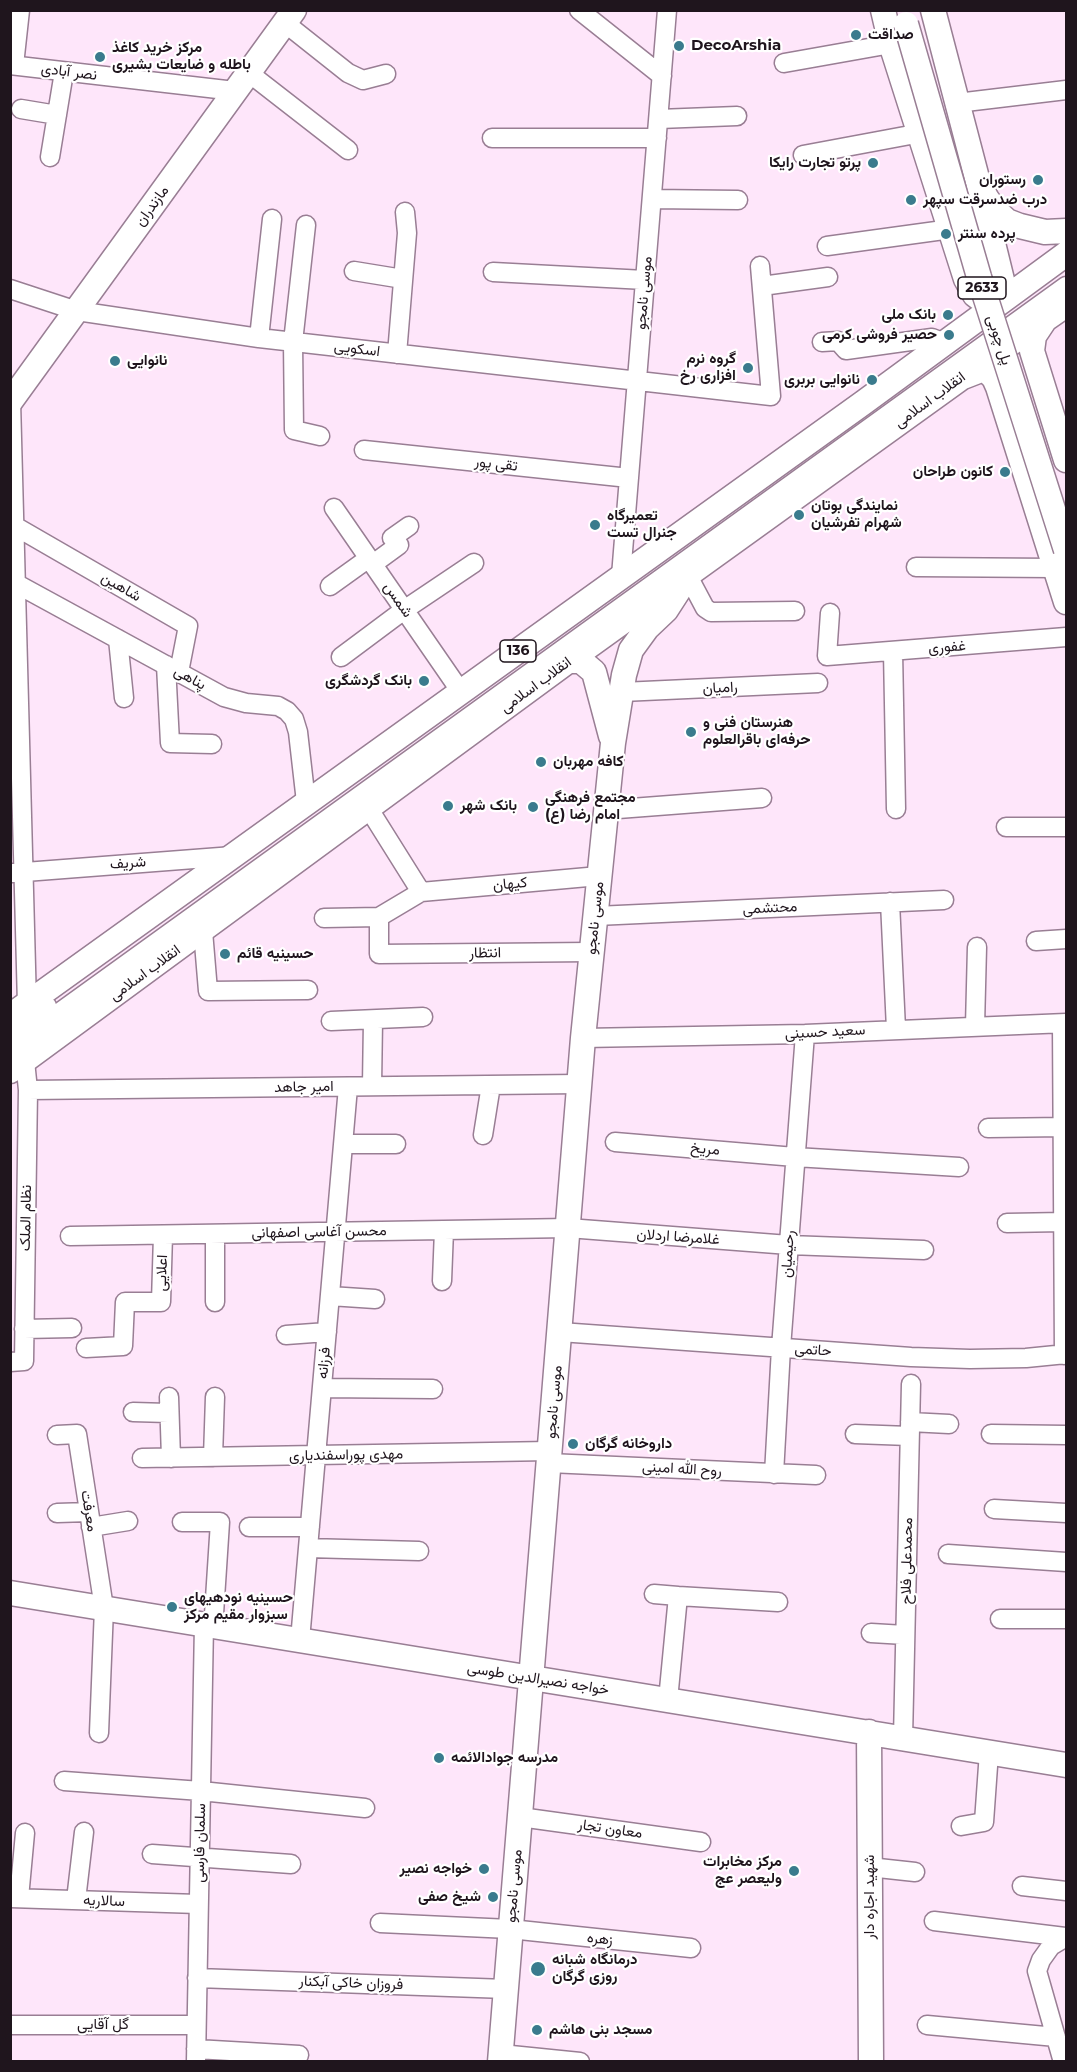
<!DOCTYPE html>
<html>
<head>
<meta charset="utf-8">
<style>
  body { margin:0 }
  #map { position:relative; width:1077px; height:2072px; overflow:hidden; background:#fee6fa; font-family:Montserrat,sans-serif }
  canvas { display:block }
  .frame { position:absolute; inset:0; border:12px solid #1f151d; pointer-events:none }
</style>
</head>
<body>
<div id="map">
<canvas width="1077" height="2072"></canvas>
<div class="frame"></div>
</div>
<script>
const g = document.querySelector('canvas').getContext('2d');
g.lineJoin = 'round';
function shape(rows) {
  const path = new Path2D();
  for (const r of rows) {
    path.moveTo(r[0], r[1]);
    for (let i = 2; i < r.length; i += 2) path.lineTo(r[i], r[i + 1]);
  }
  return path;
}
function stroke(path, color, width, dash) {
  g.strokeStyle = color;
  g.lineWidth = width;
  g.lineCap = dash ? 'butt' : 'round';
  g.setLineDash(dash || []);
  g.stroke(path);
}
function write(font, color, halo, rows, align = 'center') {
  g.font = font + ' Montserrat,Vazirmatn,sans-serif';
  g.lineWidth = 4.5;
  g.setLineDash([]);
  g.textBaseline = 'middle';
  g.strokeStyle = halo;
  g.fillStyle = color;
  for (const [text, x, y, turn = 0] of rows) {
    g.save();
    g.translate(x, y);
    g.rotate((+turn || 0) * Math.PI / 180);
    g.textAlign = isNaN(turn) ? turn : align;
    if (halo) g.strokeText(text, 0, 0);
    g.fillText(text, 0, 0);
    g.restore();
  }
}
const minor = shape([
  [579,10,662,76],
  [285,23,348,73,363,80,386,74],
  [784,63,891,44],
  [10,65,235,91],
  [14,65,20,10],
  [249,73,348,150],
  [957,103,1066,90],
  [21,109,57,115],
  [659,119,737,116],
  [492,138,657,138],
  [803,155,921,133],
  [50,157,64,72],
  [652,199,738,200],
  [306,225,293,342,294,430,320,436],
  [827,246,951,229],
  [354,271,403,279],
  [493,272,645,280],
  [762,286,828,277],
  [10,289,77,311,259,338,771,396,760,266],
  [259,338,272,219],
  [822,342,838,341,846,350,932,338,945,343],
  [397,354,407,233,405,212],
  [11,401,27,1005],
  [364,450,629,478],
  [334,508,461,692],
  [13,525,188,626,179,672],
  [373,564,399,545,392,538,409,526],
  [916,567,1055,568],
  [621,576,667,10],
  [688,576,705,608,711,612,795,611],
  [15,583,224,697,246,703,278,706,287,711,294,719,298,732,306,802],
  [330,586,369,558],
  [830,613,827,656,1066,637],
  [118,639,124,698],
  [893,651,896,809],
  [341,657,404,610,474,563],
  [166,665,170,743,212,744],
  [622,692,818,683],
  [369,809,421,892,599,876],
  [605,810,762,798],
  [1006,827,1066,827],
  [12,873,233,856],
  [421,892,379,917,379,954,591,952],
  [890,902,896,1029],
  [596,916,944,900],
  [324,918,379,917],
  [203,931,208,991,308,990],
  [1036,941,1066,939],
  [331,1021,423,1017],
  [1062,1024,1064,1355],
  [975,1026,977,947],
  [10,1032,47,1006],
  [583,1038,805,1034,1066,1023],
  [10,1048,1066,286],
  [372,1086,373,1020],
  [28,1090,579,1084],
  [988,1128,1063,1127],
  [483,1135,491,1085],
  [615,1142,795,1157,959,1167],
  [343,1144,396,1144],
  [1007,1223,1063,1222],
  [70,1236,568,1228,789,1245,924,1250],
  [442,1281,444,1230],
  [330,1296,375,1299],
  [215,1302,215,1234],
  [24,1329,72,1328],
  [560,1332,911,1357,970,1359,1026,1358,1066,1354],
  [286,1335,327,1332],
  [86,1348,123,1346,125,1302,161,1302,163,1235],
  [10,1362,24,1361,28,1090,25,1061],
  [322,1388,433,1389],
  [169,1397,171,1458],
  [133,1412,168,1413],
  [910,1422,949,1424],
  [855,1434,909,1436],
  [991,1434,1066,1435],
  [57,1435,77,1434,104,1608,99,1733],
  [213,1457,215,1397],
  [142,1458,549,1451],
  [549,1463,816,1475],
  [774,1474,781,1348,805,1034],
  [994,1509,1066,1513],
  [57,1513,89,1512],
  [182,1522,220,1522,214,1614],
  [91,1527,128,1521],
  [249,1527,310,1527],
  [308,1548,419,1551],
  [948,1554,1066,1562],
  [654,1594,678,1596,668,1700],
  [678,1596,778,1602],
  [1000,1619,1066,1619],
  [871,1633,905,1635],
  [300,1640,348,1087],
  [903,1738,911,1384],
  [64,1781,201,1791,365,1808],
  [520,1817,701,1842],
  [961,1826,984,1822,989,1752],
  [152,1854,291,1864],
  [869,1867,915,1872],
  [1022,1886,1066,1891],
  [10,1898,198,1904],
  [19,1898,25,1833],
  [76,1900,84,1832],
  [934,1921,1065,1937],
  [380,1923,510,1929,691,1948],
  [197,1978,506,1989],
  [10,2025,196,2025],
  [927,2025,1056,2037],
  [196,2049,299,2055],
  [501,2054,580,2062],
  [196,2062,204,1624],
  [1063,2062,1037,1971,1041,1960,1051,1946,1066,1937]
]);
const major = shape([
  [883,10,891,44,966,279,975,295,983,301,992,301,1000,294,1003,284,978,182],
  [933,10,978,182,987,199,996,211,1007,221,1020,226,1045,232,1066,231],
  [1044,321,1034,336,1032,351,1066,460],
  [963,377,981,370,987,371,994,378,998,387,1066,602],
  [10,402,294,10],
  [568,661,581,661,594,672,611,736],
  [10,1016,863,403,1066,254],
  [10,1071,568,661,961,378,1066,305],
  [10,1593,1066,1765],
  [869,1732,871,2062],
  [500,2062,583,1038,613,743,624,675,631,650,647,628,666,610,688,576]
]);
stroke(minor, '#997e94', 21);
stroke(major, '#997e94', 27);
stroke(minor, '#fff', 18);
stroke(major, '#fff', 24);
const majorBridge = shape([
  [906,24,979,277,1066,550]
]);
stroke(majorBridge, '#997e94', 27, []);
stroke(majorBridge, '#fff', 24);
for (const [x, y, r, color] of [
  [856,35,6,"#3a7b8d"],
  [679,46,6,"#3a7b8d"],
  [100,57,6,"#3a7b8d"],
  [873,163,6,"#3a7b8d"],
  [1038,180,6,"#3a7b8d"],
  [911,200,6,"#3a7b8d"],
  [946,234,6,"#3a7b8d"],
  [948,315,6,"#3a7b8d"],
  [949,335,6,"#3a7b8d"],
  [115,361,6,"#3a7b8d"],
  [748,368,6,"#3a7b8d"],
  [872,380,6,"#3a7b8d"],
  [1005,472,6,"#3a7b8d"],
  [799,515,6,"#3a7b8d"],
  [595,525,6,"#3a7b8d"],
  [424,681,6,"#3a7b8d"],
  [691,732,6,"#3a7b8d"],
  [541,762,6,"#3a7b8d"],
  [448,806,6,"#3a7b8d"],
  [533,807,6,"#3a7b8d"],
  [225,954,6,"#3a7b8d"],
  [573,1444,6,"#3a7b8d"],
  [172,1607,6,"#3a7b8d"],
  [439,1758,6,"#3a7b8d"],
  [484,1869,6,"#3a7b8d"],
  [794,1871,6,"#3a7b8d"],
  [493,1897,6,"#3a7b8d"],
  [538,1969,8,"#3a7b8d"],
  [537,2030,6,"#3a7b8d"]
]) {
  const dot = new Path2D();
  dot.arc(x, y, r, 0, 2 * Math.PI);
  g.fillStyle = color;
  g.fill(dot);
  stroke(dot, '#fff', 2);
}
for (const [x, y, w] of [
  [982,288,48],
  [518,651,36]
]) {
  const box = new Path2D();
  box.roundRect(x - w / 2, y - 11, w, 22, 4.5);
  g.fillStyle = '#fff';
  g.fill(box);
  stroke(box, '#1f151d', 1.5);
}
write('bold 14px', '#1f151d', null, [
  ["2633",982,288],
  ["136",518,651]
]);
write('bold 15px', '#1f151d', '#fff', [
  ["صداقت",868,35],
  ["DecoArshia",691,46],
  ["مرکز خرید کاغذ",112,48],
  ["باطله و ضایعات بشیری",112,65],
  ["پرتو تجارت رایکا",861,163,"right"],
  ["رستوران",1026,180,"right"],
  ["درب ضدسرقت سپهر",923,200],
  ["پرده سنتر",958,234],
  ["بانک ملی",936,315,"right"],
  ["حصیر فروشی کرمی",937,335,"right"],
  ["گروه نرم",736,359,"right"],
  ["افزاری رخ",736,376,"right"],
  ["نانوایی",127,361],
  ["نانوایی بربری",860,380,"right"],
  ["کانون طراحان",993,472,"right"],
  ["نمایندگی بوتان",811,506],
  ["شهرام تفرشیان",811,523],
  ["تعمیرگاه",607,516],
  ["جنرال تست",607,533],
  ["بانک گردشگری",412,681,"right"],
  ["هنرستان فنی و",703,723],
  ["حرفه‌ای باقرالعلوم",703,740],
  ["کافه مهربان",553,762],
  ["مجتمع فرهنگی",545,798],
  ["امام رضا (ع)",545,815],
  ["بانک شهر",460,806],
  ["حسینیه قائم",237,954],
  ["داروخانه گرگان",585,1444],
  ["حسینیه نودهیهای",184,1598],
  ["سبزوار مقیم مرکز",184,1615],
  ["مدرسه جوادالائمه",451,1758],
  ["مرکز مخابرات",782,1862,"right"],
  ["ولیعصر عج",782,1879,"right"],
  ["خواجه نصیر",472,1869,"right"],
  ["شیخ صفی",481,1897,"right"],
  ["درمانگاه شبانه",552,1960],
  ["روزی گرگان",552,1977],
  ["مسجد بنی هاشم",549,2030]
], 'left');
write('15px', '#1f151d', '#fff', [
  ["نصر آبادی",69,72,7],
  ["مازندران",152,206,-54],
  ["موسی نامجو",644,293,-85],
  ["پل چوبی",999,340,72],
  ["اسکویی",357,349,7],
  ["انقلاب اسلامی",930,400,-36],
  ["تقی پور",496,464,6],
  ["شاهین",121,587,30],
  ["شمس",398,600,55],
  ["غفوری",947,647,-4],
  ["پناهی",190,678,29],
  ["انقلاب اسلامی",536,685,-36],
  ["رامیان",720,688,-3],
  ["شریف",128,863,-4],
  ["کیهان",510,884,-5],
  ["محتشمی",770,908,-3],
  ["موسی نامجو",595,918,-84],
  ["انتظار",485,953,-1],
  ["انقلاب اسلامی",145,973,-36],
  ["سعید حسینی",825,1032,-3],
  ["امیر جاهد",304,1087,-1],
  ["مریخ",705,1149,5],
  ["نظام الملک",26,1218,-89],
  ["محسن آغاسی اصفهانی",319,1232,-1],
  ["غلامرضا اردلان",678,1237,4],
  ["رحیمیان",788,1254,-86],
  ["اعلایی",162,1273,-88],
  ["حاتمی",813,1350,4],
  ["فرزانه",324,1363,-85],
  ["موسی نامجو",554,1402,-85],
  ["مهدی پوراسفندیاری",346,1455,-1],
  ["روح الله امینی",682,1469,3],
  ["معرفت",89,1511,81],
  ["محمدعلی فلاح",907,1561,-89],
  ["خواجه نصیرالدین طوسی",538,1679,9],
  ["معاون تجار",610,1829,8],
  ["سلمان فارسی",200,1843,-89],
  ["موسی نامجو",514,1886,-85],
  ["شهید اجاره دار",870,1897,-90],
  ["سالاریه",104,1901,2],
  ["زهره",600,1939,6],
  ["فروزان خاکی آبکنار",351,1983,2],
  ["گل آقایی",103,2025]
]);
</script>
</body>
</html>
